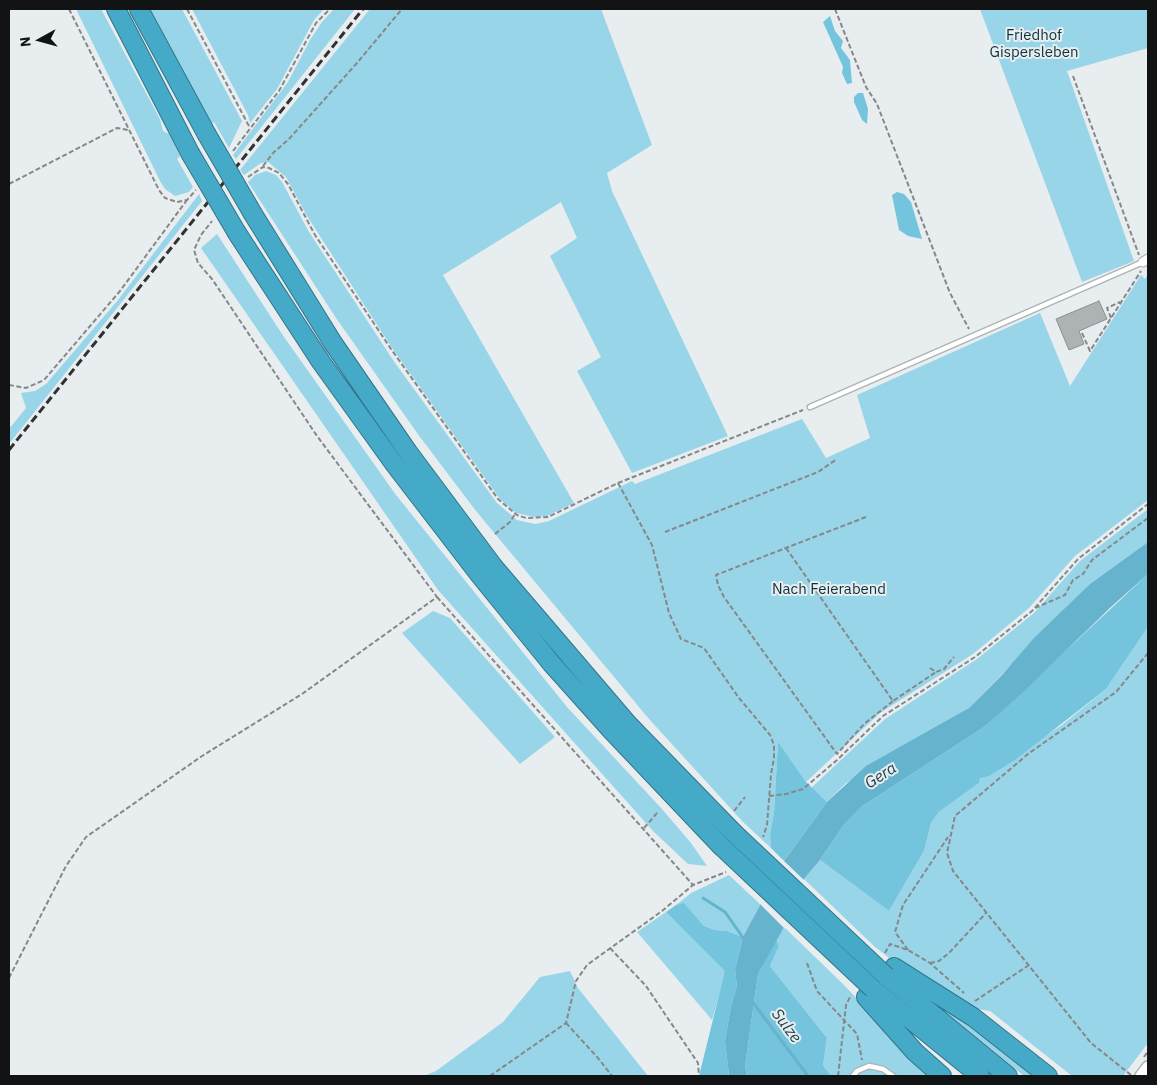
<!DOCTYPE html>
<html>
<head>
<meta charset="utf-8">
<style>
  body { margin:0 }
  #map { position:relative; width:1157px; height:1085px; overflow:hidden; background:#e8edef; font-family:"IBM Plex Sans",sans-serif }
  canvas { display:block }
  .frame { position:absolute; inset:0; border:10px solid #121314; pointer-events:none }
  .north { position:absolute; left:15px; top:15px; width:50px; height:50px; -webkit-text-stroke:4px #e8edef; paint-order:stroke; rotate:263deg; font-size:14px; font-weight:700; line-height:20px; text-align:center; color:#121314 }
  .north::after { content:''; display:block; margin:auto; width:18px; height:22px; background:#121314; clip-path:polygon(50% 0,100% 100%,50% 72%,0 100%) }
</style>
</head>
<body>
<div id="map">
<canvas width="1157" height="1085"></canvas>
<div class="frame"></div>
<div class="north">N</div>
</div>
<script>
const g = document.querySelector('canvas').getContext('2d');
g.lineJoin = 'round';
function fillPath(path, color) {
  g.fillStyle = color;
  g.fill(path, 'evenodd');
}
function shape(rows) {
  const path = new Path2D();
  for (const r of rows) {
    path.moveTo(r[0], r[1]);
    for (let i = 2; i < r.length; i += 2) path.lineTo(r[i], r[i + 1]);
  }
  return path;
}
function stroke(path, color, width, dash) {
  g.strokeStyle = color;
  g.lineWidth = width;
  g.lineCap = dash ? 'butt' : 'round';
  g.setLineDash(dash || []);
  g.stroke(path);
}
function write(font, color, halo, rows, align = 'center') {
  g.font = font + ' "IBM Plex Sans",sans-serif';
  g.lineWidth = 4;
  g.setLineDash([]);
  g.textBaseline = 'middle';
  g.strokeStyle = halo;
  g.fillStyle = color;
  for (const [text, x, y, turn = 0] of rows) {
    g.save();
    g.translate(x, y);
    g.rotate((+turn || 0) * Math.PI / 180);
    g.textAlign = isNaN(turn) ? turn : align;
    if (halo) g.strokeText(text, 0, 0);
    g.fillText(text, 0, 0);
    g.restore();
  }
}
fillPath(shape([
  [76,9,101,9,160,119,163,131,169,134,180,156,177,159,193,187,189,192,175,196,165,189,160,181],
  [150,9,182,9,242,121,229,148,214,122,212,124],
  [192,9,324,9,314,20,277,89,250,123,248,115],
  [334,9,355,9,236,159,233,155,288,82,310,40,322,22],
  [370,9,601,9,652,145,607,173,612,191,728,436,632,473,577,371,601,357,550,256,577,238,561,202,443,275,574,503,547,516,534,517,516,513,500,499,392,348,307,216,286,177,268,162,261,163,244,175,240,170],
  [980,9,1148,9,1148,48,1067,71,1134,261,1082,282],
  [266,171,276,175,282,182,309,232,395,363,497,503,517,520,535,524,549,521,632,481,635,484,802,419,826,458,870,438,857,395,1040,313,1070,386,1141,275,1145,279,1148,274,1148,500,1075,556,1029,608,973,654,880,713,806,782,778,743,774,813,770,834,771,848,743,822,649,719,476,511,420,437,336,318,248,182,255,175],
  [199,194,202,201,9,444,9,429,26,408,21,393,35,391,46,384,118,300],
  [217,234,284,337,396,495,567,707,662,809,691,843,707,866,688,864,653,831,438,590,201,248],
  [1148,509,1148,542,1090,584,969,708,846,783,827,802,811,788,885,719,977,659,1034,613,1080,561],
  [433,611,450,618,555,737,520,764,402,633],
  [1148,627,1148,1043,1123,1076,1072,1076,990,1011,971,1008,936,982,897,964,875,947,804,879,820,860,889,911,924,851,931,823,939,812,979,783,980,778,1062,725,1106,689],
  [729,875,761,905,743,937,727,931,715,930,704,926,684,904,676,905,691,893],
  [666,912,726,971,712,1020,637,932],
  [784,927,842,983,931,1076,831,1076,823,1065,827,1038,770,966,779,946,776,939],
  [570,971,578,988,648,1076,424,1076,436,1071,503,1022,540,977],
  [916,988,938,1000,1039,1076,1024,1076]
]), '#99d5e9');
fillPath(shape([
  [830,16,835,31,843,41,841,48,850,60,852,83,847,84,842,73,843,67,823,22],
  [858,93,863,93,868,109,867,124,862,120,854,102,854,97],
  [897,192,904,194,911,202,922,239,908,236,899,230,892,195],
  [1148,574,1148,627,1106,689,1015,760,989,776,980,778,979,783,939,812,931,823,924,851,889,911,820,860,843,826,861,807,984,727],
  [778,742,806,782,827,802,784,861,771,848,770,834,774,813],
  [684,903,704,926,715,930,727,931,743,937,735,970,737,986,731,1006,725,1041,729,1076,699,1076,725,971,666,912,676,905],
  [776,939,779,946,770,966,827,1038,823,1065,831,1076,747,1076,745,1066,758,974]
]), '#75c4dd');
fillPath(shape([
  [1148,542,1148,574,1112,606,1021,694,984,727,861,807,843,826,820,860,804,879,784,927,758,974,745,1066,747,1076,729,1076,725,1041,731,1006,737,986,735,970,743,937,784,861,827,802,866,766,969,708,1002,675,1034,638,1090,584]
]), '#65b3cc');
fillPath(shape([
  [782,859,805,881,785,929,759,903]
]), '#e8edef');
stroke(shape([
  [703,898,725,912,744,939],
  [751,1000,808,1076]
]), '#65b3cc', 3);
const building = shape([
  [1099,301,1107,319,1079,331,1084,344,1069,350,1056,319,1099,301]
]);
fillPath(building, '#adb2b4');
stroke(building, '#8b8f91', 1);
const service = shape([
  [810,407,1143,262],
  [853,1076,857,1071,869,1066,883,1069,893,1076]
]);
const minor = shape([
  [1143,262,1148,259]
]);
const tertiary = shape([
  [1141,1076,1148,1067]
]);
const motorway = shape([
  [116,9,190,153],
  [139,9,206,133],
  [253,214,333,343,408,452,493,566,628,724,734,833],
  [237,233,321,362,395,465,478,573,551,663,611,730,721,846],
  [894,967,973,1017,1048,1076],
  [886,976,1008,1076],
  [873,989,980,1076],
  [866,997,915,1052,942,1076]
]);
stroke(service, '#adb2b3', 7);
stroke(minor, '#adb2b3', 11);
stroke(tertiary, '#adb2b3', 14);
stroke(motorway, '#337589', 20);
stroke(shape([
  [69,9,159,190,165,198,177,202,187,200,196,190],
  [187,9,250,128],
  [835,9,866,87,877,104,950,293,969,329],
  [1073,76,1139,255],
  [233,151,279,91,316,23,330,9],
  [263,166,274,152,289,139,357,63,402,9],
  [248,177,263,167,269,168,279,173,288,184,315,235,391,349,498,499,517,515,526,518,548,517,618,483,803,410],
  [9,184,117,128,128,130],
  [1111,318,1107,308,1120,302],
  [1082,333,1090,351,1141,271],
  [9,385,26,388,44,380,120,291,187,200],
  [618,483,652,545,669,613,681,639,704,648,739,698,770,735,774,745,774,758,771,774,767,825,763,837],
  [866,517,716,575,718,585,724,597,837,754,864,724,893,701],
  [665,532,818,472,837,459],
  [495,534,510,522,515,514],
  [786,548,893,701,936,672],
  [437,597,693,885,726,872],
  [1035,608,1065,595,1073,580,1083,574,1092,560,1148,518],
  [930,668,936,672,944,669,954,657],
  [769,796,786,794,803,789,837,760,883,716,975,657,1032,611,1078,559,1148,504],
  [734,811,745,797],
  [644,828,658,812],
  [610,948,646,986,698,1063,699,1076],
  [908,950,895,932,903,905,948,837],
  [885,953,890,944,908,950,930,963,964,993],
  [807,963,817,991,857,1034,862,1060],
  [930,963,939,961,949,953,986,913],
  [9,978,66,866,86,837,202,756,302,694,437,597,317,436,212,279,198,263,194,250,201,235,212,221],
  [975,1001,1029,965],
  [566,1023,598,1058,612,1076],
  [1144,1057,1148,1051],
  [1131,1075,1091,1043,953,871,947,853,955,816,1028,754,1116,692,1148,653],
  [490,1076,566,1023,576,981,587,965,662,911,693,885],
  [838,1076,846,1005,851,995]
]), '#858889', 2, [5, 2.5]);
stroke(service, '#fff', 4.5);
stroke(minor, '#fff', 9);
stroke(tertiary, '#fff', 11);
stroke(motorway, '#45aac8', 18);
stroke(shape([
  [9,450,363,9]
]), '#303132', 3, [8, 4]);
const motorwayBridge = shape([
  [206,133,253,214],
  [190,153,237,233],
  [734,833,886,976],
  [721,846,873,989]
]);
stroke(motorwayBridge, '#337589', 20, []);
stroke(motorwayBridge, '#45aac8', 18);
write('15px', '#0b313c', '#e8edef', [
  ["Friedhof",1034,36],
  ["Gispersleben",1034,53],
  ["Nach Feierabend",829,590]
]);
write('italic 16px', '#1c414c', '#e8edef', [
  ["Gera",881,776,-33],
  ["Sulze",786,1026,53]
]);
</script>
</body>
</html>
